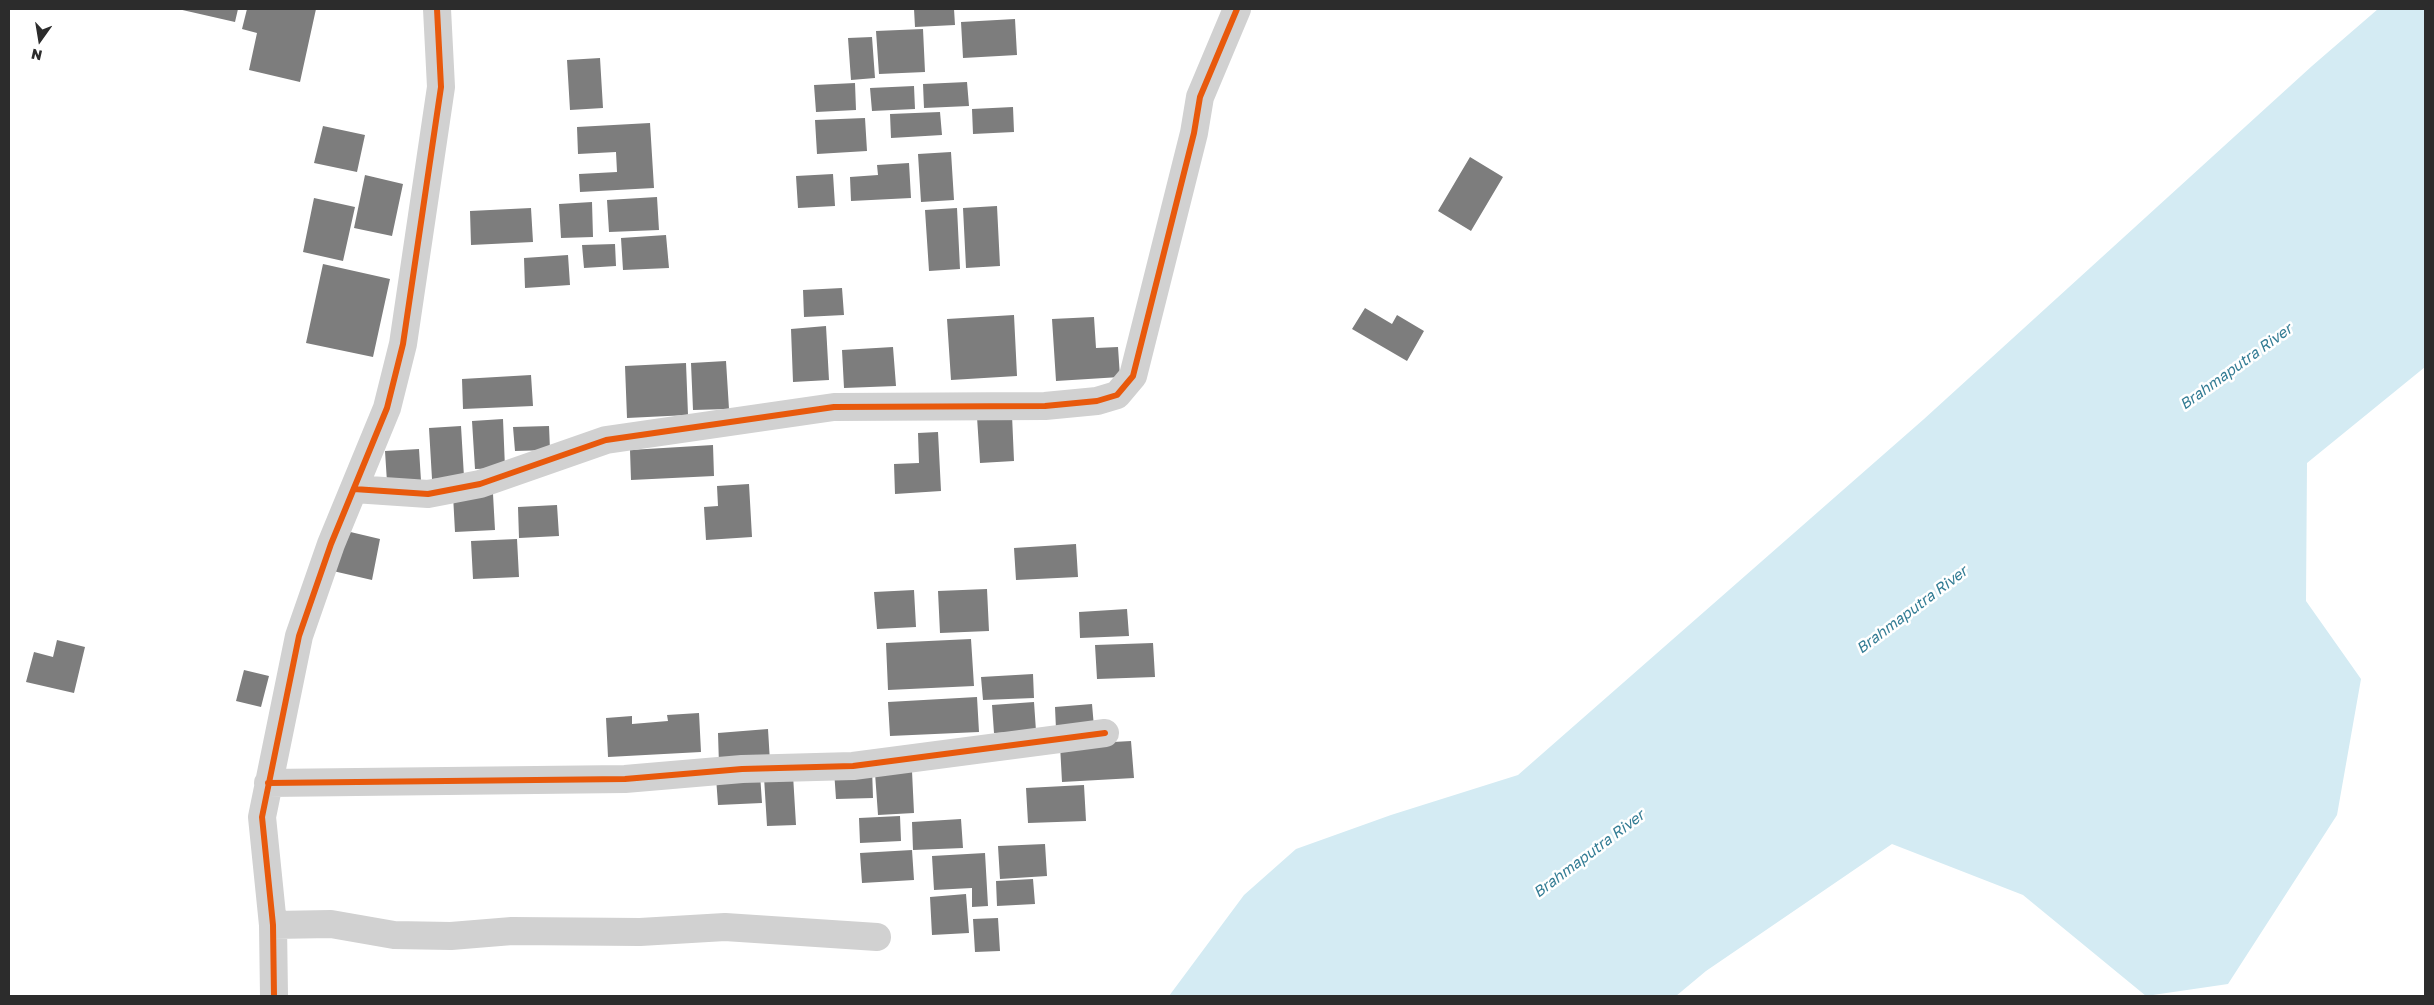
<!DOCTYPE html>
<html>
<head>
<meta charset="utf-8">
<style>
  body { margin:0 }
  #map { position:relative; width:2434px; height:1005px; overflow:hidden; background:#fff; font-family:"Golos Text",sans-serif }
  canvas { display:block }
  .frame { position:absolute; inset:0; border:10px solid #2c2c2c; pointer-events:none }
  .north { position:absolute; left:15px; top:15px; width:50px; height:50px; -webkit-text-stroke:4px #fff; paint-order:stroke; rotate:193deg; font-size:14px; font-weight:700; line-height:20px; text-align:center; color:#2c2c2c }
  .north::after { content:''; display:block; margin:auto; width:18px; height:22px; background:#2c2c2c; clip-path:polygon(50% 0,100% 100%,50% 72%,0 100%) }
</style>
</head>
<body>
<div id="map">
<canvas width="2434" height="1005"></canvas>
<div class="frame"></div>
<div class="north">N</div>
</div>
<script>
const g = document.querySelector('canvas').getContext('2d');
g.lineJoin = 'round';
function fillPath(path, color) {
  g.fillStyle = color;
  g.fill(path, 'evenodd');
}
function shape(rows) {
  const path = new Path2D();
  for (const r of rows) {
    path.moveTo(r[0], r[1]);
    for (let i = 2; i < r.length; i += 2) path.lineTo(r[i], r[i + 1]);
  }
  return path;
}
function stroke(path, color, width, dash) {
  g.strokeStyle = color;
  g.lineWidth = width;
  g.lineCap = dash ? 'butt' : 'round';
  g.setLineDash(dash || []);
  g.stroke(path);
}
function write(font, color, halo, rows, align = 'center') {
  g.font = font + ' "Golos Text",sans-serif';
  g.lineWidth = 5;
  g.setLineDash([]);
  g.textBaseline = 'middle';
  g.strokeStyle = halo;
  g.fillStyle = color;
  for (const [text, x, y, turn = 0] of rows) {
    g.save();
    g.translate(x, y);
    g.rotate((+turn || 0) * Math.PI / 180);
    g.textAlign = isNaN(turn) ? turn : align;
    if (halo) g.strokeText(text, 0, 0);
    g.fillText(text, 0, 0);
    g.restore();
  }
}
fillPath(shape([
  [2378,9,2425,9,2425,367,2307,463,2306,601,2361,679,2337,815,2228,984,2146,996,2023,895,1892,844,1706,971,1676,996,1169,996,1244,895,1296,849,1391,815,1518,775,1924,419,2312,66]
]), '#d4ebf3');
fillPath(shape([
  [178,9,238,9,235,22],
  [247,9,316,9,300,82,249,70,257,33,242,29],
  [914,9,954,9,955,25,915,27],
  [1015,19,1017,55,963,58,961,22],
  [923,29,925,72,879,74,876,31],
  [872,37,875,78,851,80,848,38],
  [600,58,603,108,570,110,567,60],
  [967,82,969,106,924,108,923,84],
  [855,83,856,110,816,112,814,85],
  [914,86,915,109,872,111,870,88],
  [1013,107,1014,132,973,134,972,109],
  [940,112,942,135,891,138,890,114],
  [865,118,867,151,817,154,815,120],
  [650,123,654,188,580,192,579,174,617,172,616,152,578,154,577,127],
  [323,126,365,135,357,172,314,163],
  [951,152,954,200,921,202,918,154],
  [1470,157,1503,177,1471,231,1438,211],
  [909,163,911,198,851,201,850,177,878,175,877,165],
  [833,174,835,206,798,208,796,176],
  [365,175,403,184,392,236,354,228],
  [657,197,659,230,609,232,607,200],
  [314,198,355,207,343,261,303,252],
  [592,202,593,237,561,238,559,204],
  [997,206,1000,266,966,268,963,208],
  [531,208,533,242,471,245,470,211],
  [957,208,960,269,929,271,925,210],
  [666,235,669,268,623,270,621,238],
  [615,244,616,266,584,268,582,245],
  [568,255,570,285,525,288,524,258],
  [323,264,390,279,373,357,306,343],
  [842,288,844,315,804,317,803,290],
  [1365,308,1392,324,1397,315,1424,331,1407,361,1352,329],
  [1014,315,1017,376,951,380,947,319],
  [1094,317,1096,348,1118,347,1120,377,1056,381,1052,319],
  [826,326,829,380,793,382,791,329],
  [893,347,896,386,844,388,842,350],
  [726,361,729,409,693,410,691,363],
  [686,363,688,415,627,418,625,366],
  [531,375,533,406,463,409,462,379],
  [1012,415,1014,461,980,463,977,417],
  [503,419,505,468,475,469,472,421],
  [461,426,464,477,432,479,429,428],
  [549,426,550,450,515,451,513,427],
  [938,432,941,491,895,494,894,464,919,463,918,433],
  [713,445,714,476,631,480,630,450],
  [419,449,421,481,387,482,385,451],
  [749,484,752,537,706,540,704,507,718,506,717,486],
  [493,494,495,530,455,532,453,495],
  [557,505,559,536,519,538,518,507],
  [342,530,380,539,372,580,333,571],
  [517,539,519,577,473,579,471,541],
  [1076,544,1078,577,1016,580,1014,548],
  [987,589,989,631,940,633,938,591],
  [914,590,916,627,877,629,874,592],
  [1127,609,1129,636,1080,638,1079,612],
  [971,639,974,686,888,690,886,643],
  [57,640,85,647,74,693,26,682,34,652,53,657],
  [1153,643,1155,677,1097,679,1095,645],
  [244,670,269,676,261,707,236,701],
  [1033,674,1034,698,983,700,981,677],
  [977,697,979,732,890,736,888,702],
  [1034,702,1036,731,994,733,992,705],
  [1092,704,1094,727,1056,729,1055,707],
  [699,713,701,752,608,757,606,718,632,716,632,724,668,721,667,715],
  [768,729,770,762,719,765,718,733],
  [1131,741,1134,778,1062,782,1060,745],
  [872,768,873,798,836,799,834,770],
  [912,771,914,813,878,815,875,773],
  [760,774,762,803,718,805,716,777],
  [793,775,796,825,767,826,764,777],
  [1084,785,1086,821,1028,823,1026,788],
  [900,816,901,841,860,843,859,818],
  [961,819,963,848,913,850,912,822],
  [1045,844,1047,876,1000,879,998,846],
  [912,850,914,880,862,883,860,853],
  [985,853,988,906,972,907,972,888,934,890,932,856],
  [1033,879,1035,904,997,906,996,881],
  [966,894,969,933,932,935,930,897],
  [998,918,1000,951,975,952,973,919]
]), '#7d7d7d');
stroke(shape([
  [354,489,428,494,480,484,606,440,834,407,1045,406,1097,401,1117,395,1133,376,1194,133,1200,97,1237,9],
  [268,783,625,779,742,769,853,766,1105,733],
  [273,925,331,924,394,935,451,936,512,931,640,932,725,927,877,937],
  [274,996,273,925,262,817,299,636,331,544,387,408,403,344,441,87,437,9]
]), '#d1d1d1', 28);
stroke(shape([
  [354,489,428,494,480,484,606,440,834,407,1045,406,1097,401,1117,395,1133,376,1194,133,1200,97,1237,9],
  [268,783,625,779,742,769,853,766,1105,733],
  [274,996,273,925,262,817,299,636,331,544,387,408,403,344,441,87,437,9]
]), '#e8590c', 6);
write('italic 15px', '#337c94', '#fff', [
  ["Brahmaputra River",2236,367,-36],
  ["Brahmaputra River",1912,610,-37],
  ["Brahmaputra River",1589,854,-37]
]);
</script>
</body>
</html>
